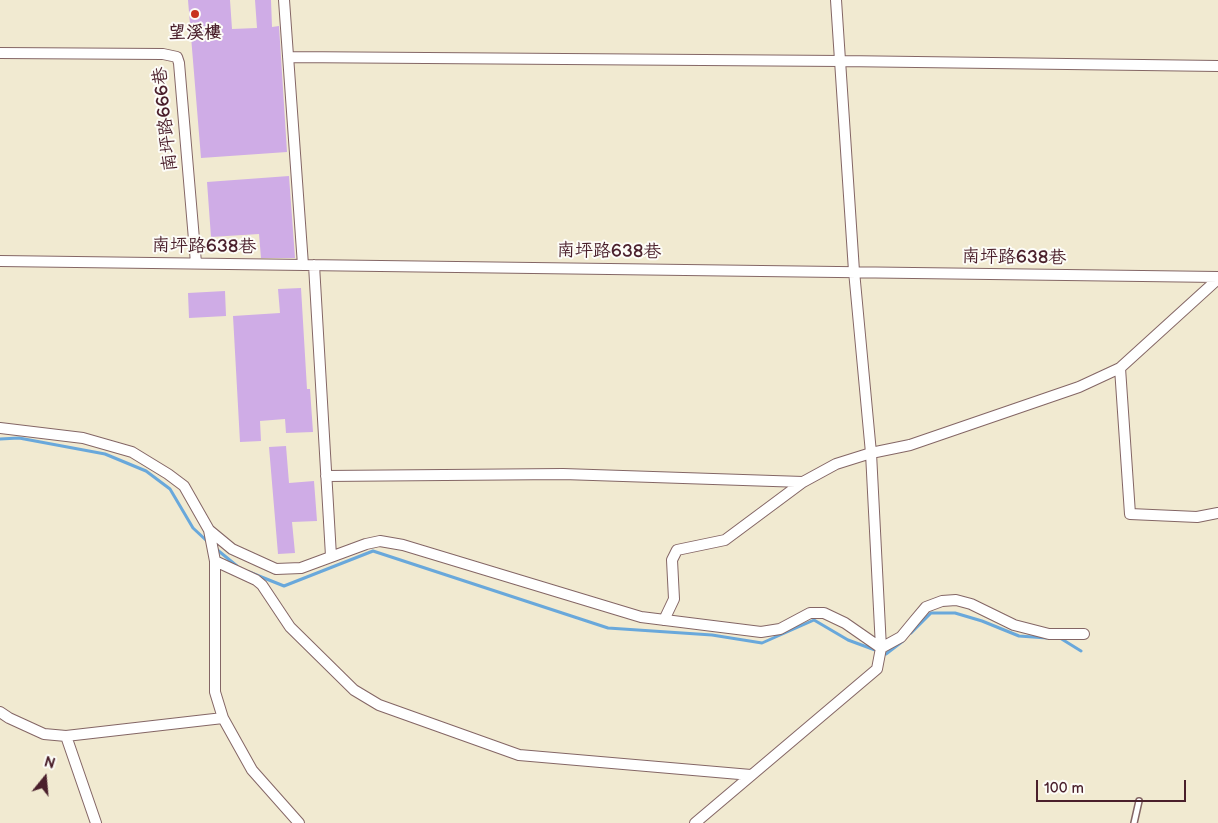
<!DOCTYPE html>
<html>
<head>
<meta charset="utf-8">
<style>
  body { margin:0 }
  #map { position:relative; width:1218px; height:823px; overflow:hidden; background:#f1ead1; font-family:"Balsamiq Sans",sans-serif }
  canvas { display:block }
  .north { position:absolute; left:20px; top:753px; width:50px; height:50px; -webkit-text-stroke:4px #fdfcf7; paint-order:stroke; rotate:17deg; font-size:14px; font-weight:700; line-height:20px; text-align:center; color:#4a1f2b }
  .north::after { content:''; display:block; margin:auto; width:18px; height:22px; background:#4a1f2b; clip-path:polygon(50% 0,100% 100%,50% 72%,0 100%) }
  .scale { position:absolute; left:1036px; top:780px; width:150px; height:22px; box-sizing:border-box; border:2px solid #4a1f2b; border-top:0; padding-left:6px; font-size:15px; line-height:18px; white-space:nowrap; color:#4a1f2b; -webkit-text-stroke:4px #fdfcf7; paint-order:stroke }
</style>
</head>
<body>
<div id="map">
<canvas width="1218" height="823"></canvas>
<div class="north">N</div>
<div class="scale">100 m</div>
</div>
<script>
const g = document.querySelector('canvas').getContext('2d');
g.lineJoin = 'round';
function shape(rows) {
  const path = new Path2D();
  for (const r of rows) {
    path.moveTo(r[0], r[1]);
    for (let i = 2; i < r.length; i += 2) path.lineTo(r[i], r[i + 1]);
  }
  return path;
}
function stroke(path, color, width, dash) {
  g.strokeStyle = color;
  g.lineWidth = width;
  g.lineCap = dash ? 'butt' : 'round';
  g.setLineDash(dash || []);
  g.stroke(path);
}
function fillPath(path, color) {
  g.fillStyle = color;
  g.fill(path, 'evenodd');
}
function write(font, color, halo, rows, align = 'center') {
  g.font = font + ' "Balsamiq Sans","LXGW WenKai TC",sans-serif';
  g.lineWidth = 4;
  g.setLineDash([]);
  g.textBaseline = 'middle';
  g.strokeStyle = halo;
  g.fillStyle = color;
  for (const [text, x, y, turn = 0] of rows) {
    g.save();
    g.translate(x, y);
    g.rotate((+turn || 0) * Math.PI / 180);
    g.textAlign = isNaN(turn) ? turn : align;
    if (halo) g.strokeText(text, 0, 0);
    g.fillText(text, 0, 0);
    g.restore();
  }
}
stroke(shape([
  [0,439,19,438,105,454,146,471,170,489,193,528,208,542],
  [215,548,237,566],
  [249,572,284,586,373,551,608,628,712,635,762,643,814,620,848,640,886,654,903,641],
  [911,633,931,613,955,613,982,621,1019,636,1047,638],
  [1060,638,1081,651]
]), '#69a8db', 3);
fillPath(shape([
  [188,0,230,0,232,29,257,28,255,0,271,0,272,27,279,26,287,152,201,158],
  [289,176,295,258,261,258,259,234,211,237,207,182],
  [301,288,307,389,310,389,313,432,286,433,285,419,260,421,261,441,240,442,233,316,280,313,278,289],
  [225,291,226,316,189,318,188,293],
  [286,446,289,483,314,481,317,521,292,522,295,553,278,554,269,447]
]), '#cface6');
const service = shape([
  [1134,823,1139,801]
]);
const minor = shape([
  [284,0,303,265],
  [0,53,163,54,177,57,179,63,196,263],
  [288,57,841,61,1218,66],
  [0,261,1218,277],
  [314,265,331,556],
  [1120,368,1130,514,1197,517,1218,513],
  [0,428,83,438,132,452,168,474,184,486,209,530,232,549,276,569,301,568,366,544,380,541,403,545,641,617,761,632,780,629,810,613,824,613,845,623,881,648,901,637,915,620,926,607,942,601,956,600,971,604,1014,625,1049,634,1084,634],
  [326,476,563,474,803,482],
  [209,530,215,561,215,692,223,718,252,770,299,823],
  [215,561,256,580,262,585,290,627,354,690,379,705,519,755,751,775],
  [664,620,674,599,672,560,677,550,725,540,803,482,836,464,871,453,910,445,1079,387,1120,368,1218,279],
  [0,712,9,718,44,734,66,736,223,718],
  [66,736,96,823],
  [695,823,877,669,881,648,871,453,854,271,836,0]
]);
stroke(service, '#846665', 8);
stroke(minor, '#846665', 12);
stroke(service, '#fff', 5);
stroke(minor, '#fff', 10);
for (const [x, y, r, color] of [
  [195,14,5,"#c8321e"]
]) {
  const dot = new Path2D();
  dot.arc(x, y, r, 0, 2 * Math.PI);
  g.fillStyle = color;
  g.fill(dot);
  stroke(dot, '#fdfcf7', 2);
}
write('bold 18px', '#4a1f2b', '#fdfcf7', [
  ["望溪樓",195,33]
]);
write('18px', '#4a1f2b', '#fdfcf7', [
  ["南坪路666巷",166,119,-96],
  ["南坪路638巷",204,247,1],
  ["南坪路638巷",609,252,1],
  ["南坪路638巷",1014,258,1]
]);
</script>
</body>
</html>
